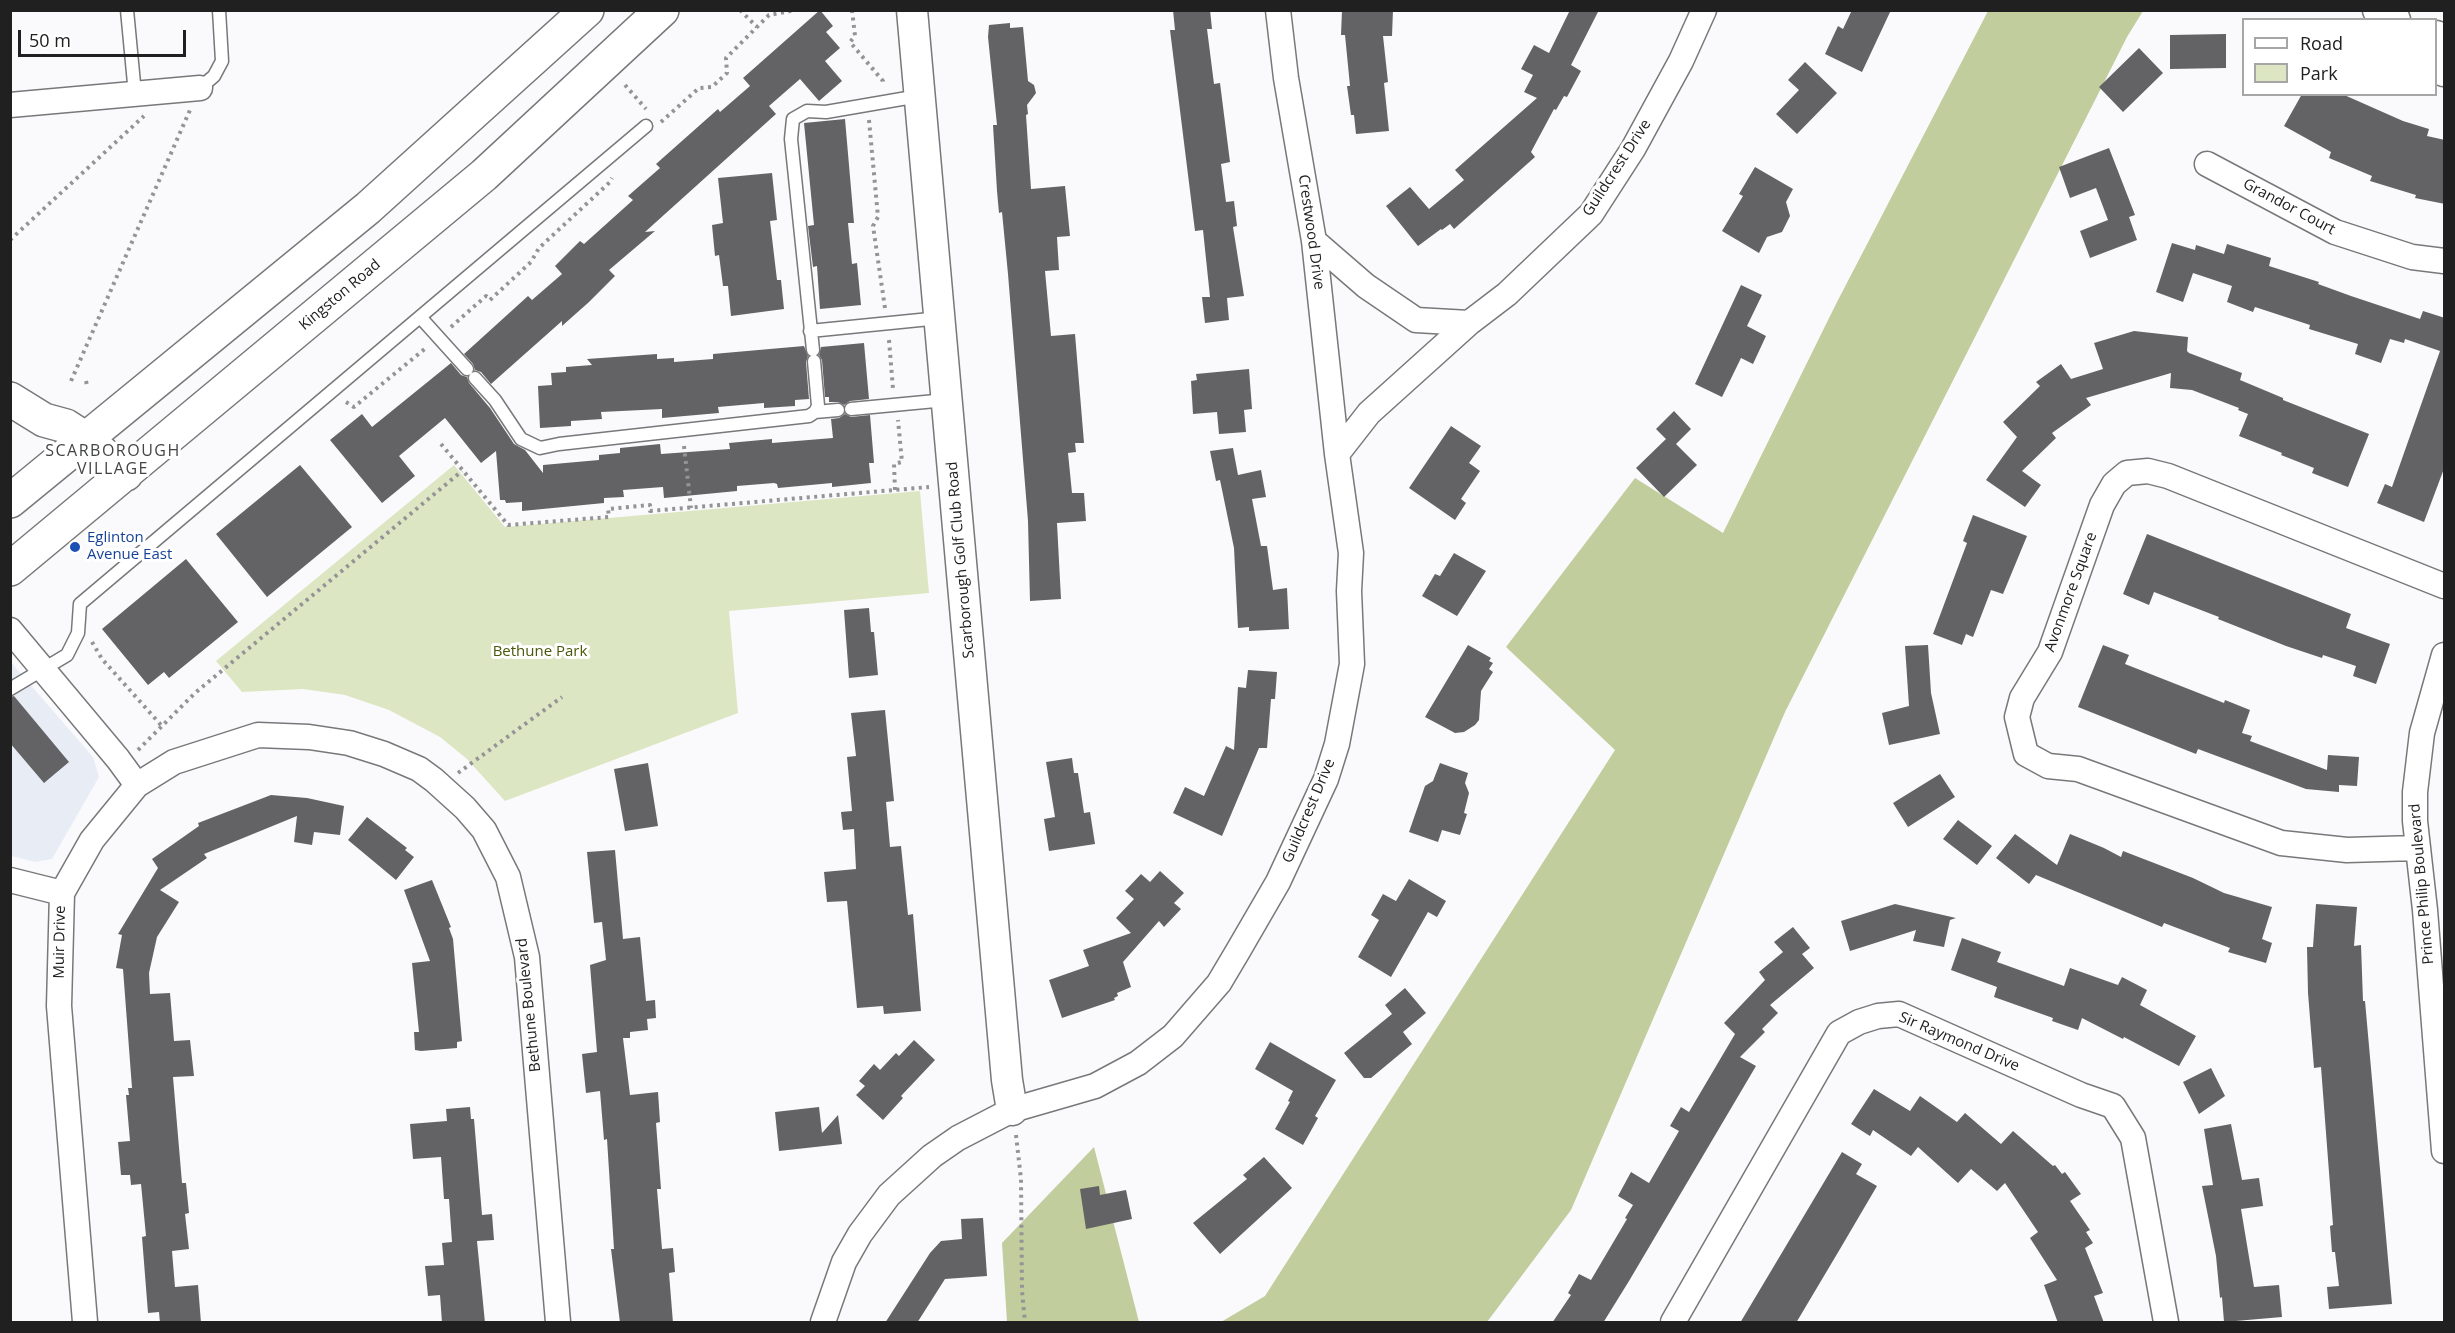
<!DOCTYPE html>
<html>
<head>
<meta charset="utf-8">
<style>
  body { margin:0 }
  #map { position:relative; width:2455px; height:1333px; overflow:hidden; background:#fafafc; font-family:"Open Sans",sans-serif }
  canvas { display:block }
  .frame { position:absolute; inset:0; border:12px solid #202021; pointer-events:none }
  .legend { position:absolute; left:2242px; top:18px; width:195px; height:78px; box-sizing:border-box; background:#fff; border:2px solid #a6a6a6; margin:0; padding:8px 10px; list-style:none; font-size:18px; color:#202021 }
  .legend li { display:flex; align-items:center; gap:12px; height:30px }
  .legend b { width:30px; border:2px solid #a6a6a6 }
  .scale { position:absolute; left:18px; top:30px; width:168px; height:27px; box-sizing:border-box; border:3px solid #202021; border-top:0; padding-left:8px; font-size:18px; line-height:21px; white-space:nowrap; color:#202021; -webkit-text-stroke:4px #fff; paint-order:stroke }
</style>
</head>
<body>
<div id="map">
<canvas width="2455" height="1333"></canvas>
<div class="frame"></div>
<ul class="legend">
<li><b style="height:8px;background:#fff"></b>Road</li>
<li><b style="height:16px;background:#dde6c3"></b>Park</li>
</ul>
<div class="scale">50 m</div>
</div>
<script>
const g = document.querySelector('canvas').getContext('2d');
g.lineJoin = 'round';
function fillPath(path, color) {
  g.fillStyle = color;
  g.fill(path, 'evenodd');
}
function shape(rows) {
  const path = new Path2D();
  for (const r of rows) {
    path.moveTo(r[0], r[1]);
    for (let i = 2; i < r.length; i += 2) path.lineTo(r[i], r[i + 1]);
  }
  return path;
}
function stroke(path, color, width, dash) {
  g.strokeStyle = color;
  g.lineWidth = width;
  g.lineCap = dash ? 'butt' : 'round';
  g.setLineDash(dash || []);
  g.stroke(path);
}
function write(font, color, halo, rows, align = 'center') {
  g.font = font + ' "Open Sans",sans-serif';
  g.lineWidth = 6;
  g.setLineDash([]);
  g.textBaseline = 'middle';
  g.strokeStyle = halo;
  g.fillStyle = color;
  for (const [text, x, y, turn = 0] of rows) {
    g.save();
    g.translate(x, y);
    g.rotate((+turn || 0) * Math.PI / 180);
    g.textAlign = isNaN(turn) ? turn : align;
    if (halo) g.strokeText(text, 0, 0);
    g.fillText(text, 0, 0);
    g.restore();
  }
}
fillPath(shape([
  [10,661,93,757,99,777,52,859,35,862,11,856]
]), '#e8edf5');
fillPath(shape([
  [454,465,505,527,920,491,929,593,729,611,738,713,505,801,467,759,440,737,389,710,345,695,303,689,242,692,216,661]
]), '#dde6c3');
fillPath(shape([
  [1988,11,2143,11,2127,37,1785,712,1571,1210,1487,1322,1221,1322,1265,1296,1615,750,1506,647,1635,478,1723,533,1836,304],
  [1094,1147,1139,1322,1007,1322,1002,1243]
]), '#c1cd9c');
fillPath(shape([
  [820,10,833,26,826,32,840,48,825,61,842,81,819,101,800,79,769,106,776,114,645,232,655,231,609,270,615,276,589,302,562,326,562,321,491,384,481,372,475,370,473,364,464,354,528,296,532,300,562,274,555,266,580,241,584,244,633,200,628,196,660,168,656,164,718,109,720,112,750,86,743,78],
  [1173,10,1210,10,1212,29,1207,29,1214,84,1220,83,1230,162,1221,164,1226,202,1234,201,1237,226,1233,227,1244,296,1227,298,1229,320,1205,323,1202,297,1210,297,1203,230,1195,231,1170,30,1175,30],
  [1342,10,1393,10,1392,36,1383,36,1388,82,1384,83,1389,131,1356,134,1354,115,1351,115,1347,86,1350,86,1345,35,1341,35],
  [1570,10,1599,10,1571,65,1581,71,1567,97,1564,96,1556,110,1554,109,1531,152,1535,157,1454,229,1450,224,1442,230,1441,229,1418,246,1386,206,1410,187,1429,209,1464,180,1455,170,1537,98,1524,92,1533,75,1521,69,1534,45,1549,53],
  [1852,10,1891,10,1862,72,1825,54,1838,26,1843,29],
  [1010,23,1010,28,1023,27,1028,81,1034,85,1036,93,1027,105,1028,114,1026,115,1031,189,1065,186,1070,236,1057,237,1059,270,1045,271,1051,336,1075,334,1084,443,1075,443,1076,452,1068,453,1072,493,1084,493,1086,521,1057,523,1061,599,1030,601,1028,521,1008,274,1002,212,999,213,997,191,993,125,997,125,988,37,989,25],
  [2226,34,2226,68,2170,69,2170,35],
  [2139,48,2163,73,2123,112,2099,87],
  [1805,62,1837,93,1797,134,1776,114,1799,90,1788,80],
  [2302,94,2342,94,2403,121,2429,129,2427,136,2445,140,2445,204,2415,198,2416,195,2370,181,2372,176,2329,158,2331,152,2284,126],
  [845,119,854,223,848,223,852,264,857,263,861,305,820,309,817,266,813,267,808,226,814,225,804,123],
  [2109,148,2135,215,2129,217,2137,240,2090,258,2080,231,2108,220,2096,188,2070,198,2059,167],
  [1755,167,1793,189,1786,202,1790,216,1782,232,1767,237,1759,253,1722,231,1743,196,1739,194],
  [772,173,777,220,770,221,777,280,781,280,784,309,731,316,728,286,723,286,719,255,715,256,712,225,723,223,718,178],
  [2172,243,2195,250,2196,245,2224,254,2227,244,2271,258,2269,266,2319,282,2318,284,2351,296,2420,319,2423,311,2445,318,2445,466,2424,522,2377,503,2385,484,2392,487,2440,351,2405,339,2404,343,2390,339,2381,363,2355,354,2358,344,2309,329,2310,325,2255,307,2253,312,2227,302,2232,286,2193,273,2183,302,2156,292],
  [1741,285,1762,295,1747,326,1766,336,1753,364,1741,358,1722,397,1695,384],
  [2134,331,2188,337,2187,351,2189,353,2242,373,2240,380,2283,398,2283,400,2369,434,2348,487,2312,473,2314,468,2281,455,2282,453,2239,436,2248,414,2238,410,2239,408,2192,390,2170,388,2171,373,2086,398,2091,405,2052,433,2056,438,2022,471,2041,485,2025,507,1986,480,2017,437,2003,422,2040,386,2036,382,2061,364,2071,379,2103,369,2094,343],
  [864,343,869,399,850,401,844,405,838,402,829,402,829,397,825,397,822,360,819,355,821,347],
  [804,346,808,356,806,362,809,399,795,400,795,406,764,408,764,403,718,407,719,413,662,418,662,409,601,412,602,419,571,421,571,426,540,428,538,386,552,385,551,373,566,372,566,367,592,365,587,359,657,354,657,359,674,358,674,362,713,359,713,354],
  [451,363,461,375,467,377,469,383,490,408,514,444,525,450,543,473,543,465,599,460,599,455,620,453,620,448,660,444,661,454,730,449,729,443,772,439,772,443,833,438,831,419,839,418,845,414,851,417,870,415,874,463,869,463,871,483,832,487,832,483,778,488,777,484,774,483,737,486,737,491,664,498,663,487,623,490,624,497,604,498,604,503,522,511,522,502,506,503,505,500,500,500,496,451,481,463,445,418,399,456,415,476,382,503,330,440,362,414,372,427],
  [1249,369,1252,409,1244,410,1246,432,1219,434,1217,412,1193,414,1191,381,1197,380,1196,374],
  [1674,411,1691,429,1676,444,1697,465,1664,497,1636,468,1666,439,1656,429],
  [1451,426,1481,446,1469,463,1480,471,1461,499,1466,503,1455,520,1409,488],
  [1233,448,1238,475,1261,470,1266,497,1252,499,1261,546,1267,546,1273,590,1287,588,1289,629,1249,631,1249,627,1238,628,1234,548,1220,480,1216,481,1210,451],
  [300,465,352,527,267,597,216,534],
  [1973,515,2027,536,2003,594,1991,590,1973,637,1966,634,1962,645,1933,634,1967,543,1963,541],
  [2147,534,2351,614,2346,628,2390,644,2376,684,2353,676,2356,666,2323,655,2322,658,2286,646,2218,619,2219,617,2154,592,2149,605,2123,594],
  [1454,553,1486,571,1457,616,1422,596,1435,574,1440,576],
  [186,559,238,622,169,678,164,672,148,685,102,629],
  [869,608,871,632,874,632,878,675,849,678,844,610],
  [1468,645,1491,658,1489,661,1493,663,1489,669,1493,672,1481,691,1479,720,1475,725,1464,732,1455,733,1425,717],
  [1928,645,1931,693,1940,734,1889,745,1882,713,1909,706,1905,646],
  [2103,645,2129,655,2125,664,2224,703,2225,700,2250,710,2242,733,2252,736,2250,741,2327,770,2328,755,2359,757,2357,786,2339,785,2339,792,2306,789,2198,749,2196,754,2078,707],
  [1248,670,1277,672,1275,699,1271,699,1267,748,1259,748,1222,836,1173,813,1185,787,1204,796,1226,746,1234,750,1238,687,1246,688],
  [14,696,69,762,44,783,10,743,10,697],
  [885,710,894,801,886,802,890,847,901,846,908,915,913,914,921,1011,884,1014,883,1006,857,1008,847,901,827,902,824,872,856,869,854,829,843,830,841,812,852,811,847,757,856,756,851,713],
  [1072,758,1074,773,1078,773,1084,813,1090,812,1095,844,1049,851,1044,819,1055,817,1046,762],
  [648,763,658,826,625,831,614,769],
  [1440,763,1468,773,1465,783,1469,793,1464,813,1467,814,1460,835,1442,830,1438,842,1409,832,1425,786,1433,781],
  [1940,774,1955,797,1908,827,1893,803],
  [271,795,307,798,344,806,340,835,314,832,312,845,294,842,297,816,204,854,207,858,160,890,179,902,157,937,149,973,150,994,170,993,174,1041,190,1040,194,1076,173,1077,182,1183,186,1183,189,1213,185,1214,189,1249,172,1251,175,1287,198,1285,201,1323,160,1323,159,1312,148,1313,142,1237,146,1236,141,1184,131,1185,130,1175,121,1175,118,1142,130,1141,126,1095,129,1095,128,1088,132,1088,123,969,116,968,122,935,118,934,158,868,152,859,199,826,198,823],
  [367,817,407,848,405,850,414,857,396,880,348,840],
  [1958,820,1992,846,1977,865,1943,839],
  [2015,834,2057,865,2070,834,2104,848,2121,857,2123,851,2193,878,2224,893,2272,907,2262,939,2272,943,2266,963,2228,952,2230,948,2164,923,2162,927,2036,875,2029,884,1996,858],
  [615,850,623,939,640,937,646,1001,655,1000,656,1018,647,1019,648,1030,630,1032,630,1038,623,1038,630,1095,658,1092,660,1122,656,1123,661,1189,657,1189,662,1249,673,1248,675,1272,669,1273,673,1323,620,1323,611,1249,614,1249,607,1139,604,1140,600,1091,586,1093,582,1054,597,1052,590,965,606,960,602,922,594,923,587,852],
  [1160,871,1184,893,1174,903,1181,909,1164,927,1159,921,1123,962,1131,987,1117,993,1118,996,1114,998,1115,1000,1062,1018,1049,980,1089,966,1083,950,1131,933,1116,918,1134,899,1125,891,1141,874,1150,882],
  [1409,879,1446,901,1437,917,1428,912,1391,977,1358,957,1379,920,1371,915,1383,894,1396,901],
  [432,880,451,927,449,928,453,939,462,1041,457,1042,457,1048,421,1051,415,1050,414,1032,419,1032,412,963,430,961,404,890],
  [1895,904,1956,918,1950,920,1944,947,1913,941,1916,930,1850,951,1841,921],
  [2316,904,2357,907,2354,946,2361,945,2363,1001,2365,1001,2392,1304,2329,1309,2327,1287,2339,1286,2335,1252,2332,1252,2330,1226,2333,1225,2321,1067,2314,1068,2308,993,2307,947,2313,947],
  [1793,927,1810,948,1802,954,1814,968,1770,1005,1778,1013,1762,1029,1765,1032,1740,1057,1756,1066,1629,1281,1603,1323,1552,1323,1571,1295,1568,1293,1579,1274,1591,1280,1627,1219,1625,1218,1633,1205,1618,1196,1631,1172,1649,1183,1679,1131,1670,1126,1681,1107,1689,1112,1735,1034,1724,1023,1765,980,1759,972,1783,952,1774,942],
  [1962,938,2001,952,1997,962,2064,986,2070,968,2118,985,2122,977,2147,990,2140,1005,2196,1036,2179,1066,2124,1037,2123,1039,2082,1018,2078,1030,2052,1021,2053,1018,1994,997,1997,987,1951,970],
  [1405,988,1426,1013,1403,1032,1412,1044,1371,1078,1364,1078,1344,1053,1392,1014,1385,1005],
  [914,1040,935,1060,901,1096,903,1098,883,1120,856,1095,865,1086,859,1081,874,1064,880,1070,896,1053,899,1056],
  [1270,1042,1336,1080,1315,1116,1318,1118,1303,1145,1275,1129,1290,1102,1288,1101,1293,1091,1255,1069],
  [2211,1068,2225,1096,2199,1114,2183,1082],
  [1874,1089,1910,1111,1920,1096,1957,1122,1965,1113,2001,1144,2013,1131,2053,1166,2055,1165,2062,1174,2065,1172,2081,1194,2070,1201,2090,1230,2086,1232,2093,1243,2085,1248,2103,1293,2094,1296,2104,1323,2058,1323,2044,1285,2057,1280,2030,1238,2038,1232,2005,1183,1997,1191,1971,1169,1958,1183,1918,1147,1911,1156,1873,1130,1870,1136,1851,1124],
  [470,1107,471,1119,474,1119,482,1215,492,1214,494,1240,477,1241,485,1323,442,1323,440,1295,428,1296,425,1266,444,1265,442,1243,452,1242,449,1199,444,1199,441,1157,413,1159,410,1124,447,1121,446,1109],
  [819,1107,822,1133,838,1115,842,1144,779,1151,775,1112],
  [2231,1124,2242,1180,2259,1178,2263,1206,2241,1209,2254,1287,2279,1285,2282,1317,2224,1322,2222,1297,2220,1298,2216,1256,2202,1186,2213,1185,2204,1129],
  [1842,1152,1862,1164,1856,1174,1877,1186,1840,1249,1796,1323,1740,1323],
  [1264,1157,1292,1188,1220,1254,1193,1223,1247,1179,1243,1175],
  [1099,1186,1100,1195,1126,1190,1132,1219,1086,1229,1080,1189],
  [983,1218,987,1276,945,1279,917,1323,885,1323,930,1253,941,1241,962,1239,961,1219]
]), '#636365');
const service = shape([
  [127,10,135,94],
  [200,88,214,76,222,61,219,10],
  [421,318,467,369],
  [810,331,940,318],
  [813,350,791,139,793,119,807,111,826,112,919,96],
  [475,378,495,400,521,439,540,448,559,444,809,416,815,412,818,406,814,361],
  [851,409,946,400],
  [815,412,838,410],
  [10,689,67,655,78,633,80,604,646,126]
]);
const minor = shape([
  [10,105,200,88],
  [2207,164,2335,232,2412,257,2444,261],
  [1314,241,1366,286,1416,320,1469,323],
  [1337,454,1369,413,1469,323,1507,294,1591,214,1633,149,1681,61,1704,10],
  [10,630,118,759,137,785],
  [2444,655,2422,733,2415,792,2415,821,2425,910,2444,1151],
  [2416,848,2347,850,2281,843,2078,769,2048,766,2026,754,2017,717,2022,698,2050,652,2102,505,2114,484,2127,473,2148,471,2168,476,2444,586],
  [10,880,62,893],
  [85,1322,59,1006,62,893,92,840,137,785,174,762,258,735,309,737,349,743,384,754,419,769,434,780,465,808,484,830,508,877,527,957,558,1322],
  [823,1322,844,1262,860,1234,889,1195,932,1156,958,1138,1012,1110,1095,1086,1138,1063,1173,1036,1219,983,1238,951,1278,882,1326,779,1337,744,1352,664,1349,591,1351,553,1337,454,1314,241,1286,78,1278,10],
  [1673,1322,1839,1033,1859,1022,1878,1016,1899,1014,2081,1095,2113,1106,2133,1138,2166,1322]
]);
const tertiary = shape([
  [912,10,1007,1080,1012,1110],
  [2378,10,2395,20],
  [2436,36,2444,40],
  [2436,67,2444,71]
]);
const primary = shape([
  [10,399,44,420,66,426,86,439,126,474],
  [10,501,368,208,587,10],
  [10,569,484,175,662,10]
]);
stroke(service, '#777879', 15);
stroke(minor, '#777879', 27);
stroke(tertiary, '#777879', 33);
stroke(primary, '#777879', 36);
stroke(shape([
  [740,10,757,27],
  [852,10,855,36,850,42,883,81,883,85],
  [625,85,646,109],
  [869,120,878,217,873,226,885,308],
  [661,122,699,88,712,87,727,73,726,58,769,15,796,10],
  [10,240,144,116],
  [451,327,486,296,490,300,531,262,539,248,610,182,612,178],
  [889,340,893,389],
  [71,381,190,110],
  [86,381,87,385],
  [346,402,354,407,427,347],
  [441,444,508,525,609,517,608,509,650,505,650,511,929,487],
  [684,446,691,508],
  [895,490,894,464,902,462,898,420],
  [92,642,102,659,161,725],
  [138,750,195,693,462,471],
  [458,773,562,697],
  [1016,1135,1021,1179,1022,1291,1025,1322]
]), '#949496', 4, [3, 4.5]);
stroke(service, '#fff', 12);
stroke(minor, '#fff', 24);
stroke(tertiary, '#fff', 30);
stroke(primary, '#fff', 33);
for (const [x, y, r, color] of [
  [75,547,6,"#1a4fb4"]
]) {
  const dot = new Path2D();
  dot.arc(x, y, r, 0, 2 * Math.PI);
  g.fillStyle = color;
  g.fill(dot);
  stroke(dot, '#fff', 2);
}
write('15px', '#202021', '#fff', [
  ["Guildcrest Drive",1617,168,-57],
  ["Grandor Court",2289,207,28],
  ["Crestwood Drive",1311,232,82],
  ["Kingston Road",340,295,-40],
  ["Scarborough Golf Club Road",961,560,-95],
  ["Avonmore Square",2071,592,-70],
  ["Guildcrest Drive",1309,811,-67],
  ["Prince Philip Boulevard",2422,884,-95],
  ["Muir Drive",60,942,-89],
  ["Bethune Boulevard",529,1005,-96],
  ["Sir Raymond Drive",1959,1042,23]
]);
write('15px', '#164399', '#fff', [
  ["Eglinton",87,538],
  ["Avenue East",87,555]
], 'left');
write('15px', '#4b5709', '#fff', [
  ["Bethune Park",540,652]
]);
g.letterSpacing = '1.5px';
write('16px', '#434445', '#fff', [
  ["SCARBOROUGH",113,451],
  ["VILLAGE",113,469]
]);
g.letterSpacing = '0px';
</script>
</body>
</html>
